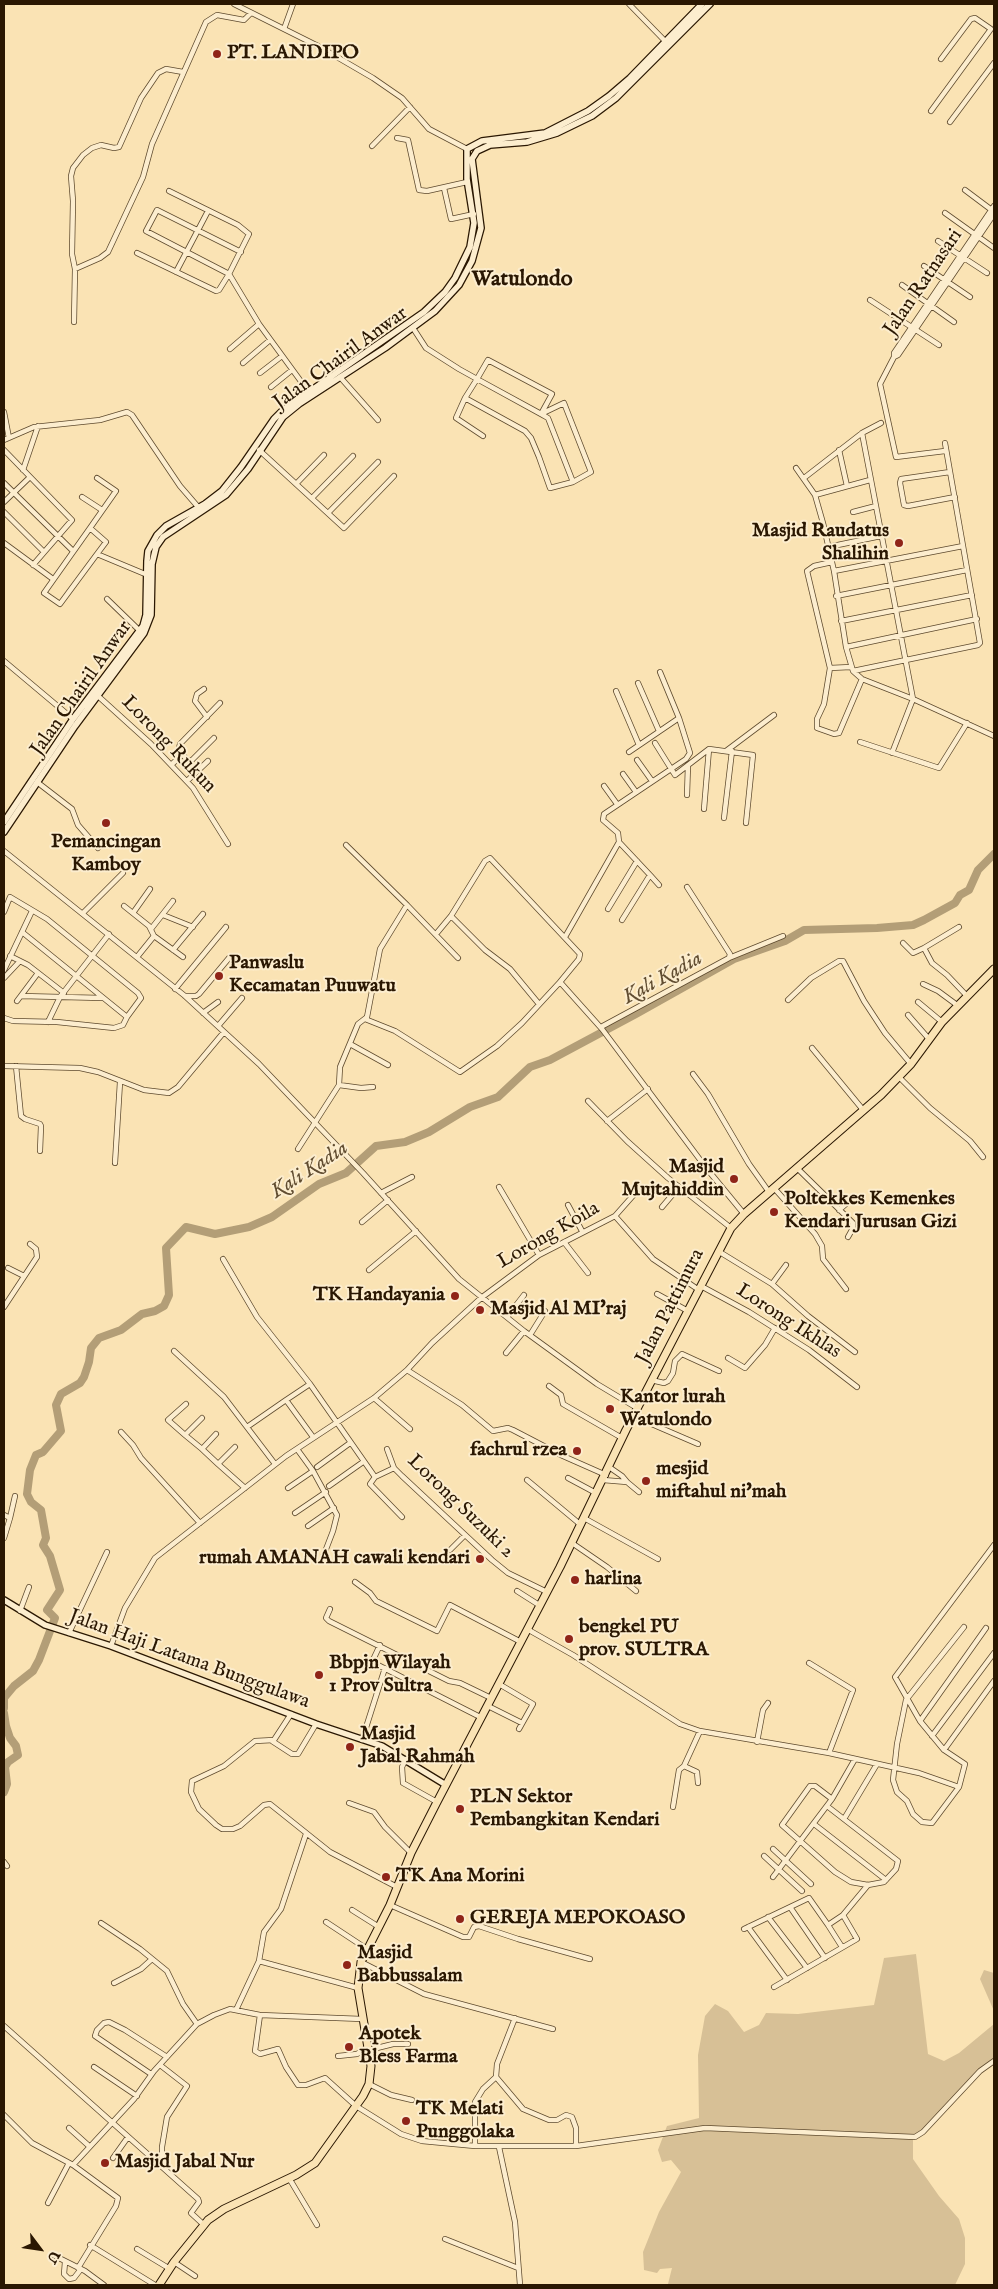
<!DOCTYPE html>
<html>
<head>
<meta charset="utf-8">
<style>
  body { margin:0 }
  #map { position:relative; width:998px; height:2289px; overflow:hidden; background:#fae3b4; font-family:"IM FELL English",serif }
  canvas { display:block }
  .frame { position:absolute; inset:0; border:5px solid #2a1702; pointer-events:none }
  .north { position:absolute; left:15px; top:2224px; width:50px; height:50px; -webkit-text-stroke:4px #fcedce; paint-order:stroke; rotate:121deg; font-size:14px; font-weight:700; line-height:20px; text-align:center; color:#2a1702 }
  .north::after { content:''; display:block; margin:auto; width:18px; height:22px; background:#2a1702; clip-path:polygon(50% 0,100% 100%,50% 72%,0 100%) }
</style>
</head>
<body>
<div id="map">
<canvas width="998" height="2289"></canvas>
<div class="frame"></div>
<div class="north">U</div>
</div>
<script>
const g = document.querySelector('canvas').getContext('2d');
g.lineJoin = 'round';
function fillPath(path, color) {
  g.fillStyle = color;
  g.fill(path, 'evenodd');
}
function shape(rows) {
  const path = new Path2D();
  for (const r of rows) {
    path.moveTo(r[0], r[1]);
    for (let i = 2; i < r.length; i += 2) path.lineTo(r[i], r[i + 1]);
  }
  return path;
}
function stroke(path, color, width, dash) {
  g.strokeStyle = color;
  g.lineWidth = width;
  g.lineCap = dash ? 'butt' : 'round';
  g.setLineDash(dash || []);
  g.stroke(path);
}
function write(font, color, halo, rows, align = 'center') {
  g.font = font + ' "IM FELL English",serif';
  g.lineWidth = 4;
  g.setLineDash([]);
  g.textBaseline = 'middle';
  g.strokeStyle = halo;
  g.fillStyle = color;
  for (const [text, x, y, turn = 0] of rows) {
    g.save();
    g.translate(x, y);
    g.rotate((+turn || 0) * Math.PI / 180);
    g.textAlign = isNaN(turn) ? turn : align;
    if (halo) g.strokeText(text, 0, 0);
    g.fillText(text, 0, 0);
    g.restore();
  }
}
fillPath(shape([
  [916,1954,928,2054,944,2061,959,2053,994,2024,994,2059,979,2069,922,2130,913,2135,913,2159,939,2196,959,2219,965,2238,965,2264,955,2285,675,2285,668,2284,672,2268,660,2269,657,2273,644,2270,643,2252,659,2212,681,2172,671,2160,662,2162,658,2150,667,2126,699,2118,698,2055,705,2016,715,2004,728,2011,744,2032,759,2025,766,2013,798,2014,874,2005,884,1958],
  [984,1970,994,1973,994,2011,980,1979]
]), '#d7c096');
stroke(shape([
  [4,1708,4,1698,14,1686,33,1671,39,1660,55,1618,47,1610,60,1590,50,1556,43,1545,46,1538,41,1510,31,1502,27,1494,30,1470,36,1455,43,1452,61,1431,56,1405,61,1394,80,1383,84,1377,89,1362,91,1348,99,1338,121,1330,142,1314,155,1311,164,1306,169,1295,166,1248,186,1227,215,1234,249,1227,272,1217,319,1184,346,1173,376,1146,405,1142,429,1132,470,1107,498,1097,530,1067,550,1060,636,1014,734,959,785,941,804,930,877,928,913,925,924,920,955,903,960,895,969,890,978,870,994,854],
  [4,1713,6,1726,10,1738,16,1746,18,1755,8,1762,5,1767,7,1784,4,1792]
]), '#b39e77', 8);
const minor = shape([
  [234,4,318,46,373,78,402,98,429,129,467,149],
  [629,4,665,41],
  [284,29,293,4],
  [931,111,991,29,975,18,971,19,941,59],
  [950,122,994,63],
  [397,138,408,140,419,190,427,191,467,182],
  [372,146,410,107],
  [444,188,451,219,474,214],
  [965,190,993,211],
  [169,191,238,225,249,234,229,274,259,324,308,391],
  [945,213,994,248],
  [938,241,987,273],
  [137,253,216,291,219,290,229,274,146,231,157,210,241,252],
  [924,266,970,297],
  [75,269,100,258,108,252,143,177,152,144,206,22,217,15,244,20,251,13],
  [176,272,208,211],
  [902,285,954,322],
  [870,300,939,345],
  [74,322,75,269,72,254,73,201,71,176,73,168,83,155,92,148,101,145,114,148,119,147,141,98,158,73,166,69,183,72],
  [413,328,426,348,459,369,477,379,541,414,548,418,573,482,550,488,539,457,531,438,525,431,465,398,477,379,488,360,552,394,541,414,564,403,591,472,573,482],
  [230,349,259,324],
  [894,357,898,355,994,214],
  [243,363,270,340],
  [260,373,282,356],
  [340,377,378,420],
  [271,387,292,370],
  [465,398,456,418,483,436],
  [4,412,9,438],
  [862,433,913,699,892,753],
  [4,440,34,427,100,420,127,412,132,415,180,486,199,508],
  [4,450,72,520,33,565],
  [259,450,344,528,394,476],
  [839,450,847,486],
  [945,451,896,457,880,384,894,357,894,353,994,206],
  [796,468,815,495,823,523,834,571,846,647,853,671,862,679,913,699,994,736],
  [23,470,38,426],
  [950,472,901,479,900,483,904,505,908,506,955,497],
  [804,478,862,433,881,423],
  [4,483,73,551],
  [296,484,324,455],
  [815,495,870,480],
  [82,497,102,510],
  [312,498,353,456],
  [4,502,30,477],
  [4,512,44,552],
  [853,512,876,506],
  [328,513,378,462],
  [90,528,116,491,97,478],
  [4,543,53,579],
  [828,547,881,536],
  [97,554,106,542,90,528,44,593,60,604,97,554,145,574],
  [834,571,963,546],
  [836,596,967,570],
  [107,599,140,631],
  [841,621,972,595],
  [846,647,977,619],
  [4,661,73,719],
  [851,667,830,668,824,704,817,719,817,728,834,734,839,733,862,679],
  [830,668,807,571,814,566,832,562],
  [853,671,978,645,980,643,945,443],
  [660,672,679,718],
  [638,683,659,731],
  [204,689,197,694,195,701,207,717],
  [616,691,639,745],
  [98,696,151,744,193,788,228,844],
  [214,738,191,761,186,759,179,748,180,744,220,703],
  [860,742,939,768,967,723],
  [655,743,675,775,709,749,753,755,746,823],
  [726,751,774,715],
  [637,760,652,781],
  [171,765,183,754],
  [623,774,636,792],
  [187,781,208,761],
  [37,782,72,809,78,825,98,848],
  [604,786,617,804],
  [687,795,688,765],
  [704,809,709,749],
  [724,818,732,751],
  [619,842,650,875,622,920],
  [346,845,407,905],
  [4,851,185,996,259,1064,363,1173,459,1279,524,1331,597,1384,637,1408],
  [650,875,659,885],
  [124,906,149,926,154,936,183,957],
  [608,909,637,861],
  [4,912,10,897,47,919,138,993,141,998,127,1017],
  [83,913,123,873],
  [133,913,150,889],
  [163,915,193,927],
  [451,916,485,950,510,969,539,1004],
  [959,927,924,948,932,963,947,975,967,996],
  [151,929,173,901],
  [436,934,451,916,485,861,490,858,580,954,579,959,560,982,602,1029,707,1169,744,1214],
  [565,937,619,842,618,833,603,820,604,814,686,759,690,753,679,718,629,752],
  [903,943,913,953,924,948],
  [173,950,203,914],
  [10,956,28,965,64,993],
  [137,957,154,936],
  [729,958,783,936],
  [4,970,32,911],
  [4,978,20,961],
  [923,984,938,991,957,1005],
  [175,989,226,927],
  [21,996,102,998],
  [185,996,196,996,199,994,229,958],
  [788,1000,811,978,839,961,843,961,864,1001,885,1033,911,1064],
  [17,1001,38,973],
  [918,1002,942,1022],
  [203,1013,218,1002],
  [908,1015,929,1039],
  [4,1018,13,1021,57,1022,114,1028,123,1025,127,1017,22,932],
  [365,1019,395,1031,460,1072,497,1046,522,1023,560,982],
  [48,1022,60,997,109,934],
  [218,1026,242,998],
  [601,1027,729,958,730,954,687,887],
  [350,1044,388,1065],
  [812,1048,864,1111],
  [4,1066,80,1068,98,1072,144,1090,169,1093,178,1087,224,1032],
  [16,1066,21,1116,25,1119,40,1124,41,1126,40,1151],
  [693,1074,708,1094,749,1164,769,1192],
  [899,1077,930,1108,970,1141,983,1157],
  [339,1085,361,1088,373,1087],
  [588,1101,627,1141,668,1178,731,1228],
  [607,1121,648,1089],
  [298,1149,339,1085,340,1067,358,1024,367,1017,380,949,407,905,458,958],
  [115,1163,120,1082],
  [797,1168,853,1223,853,1228,848,1237],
  [499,1187,539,1255],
  [774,1188,815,1234,822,1246,823,1259,846,1289],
  [381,1193,412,1177],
  [568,1205,582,1231],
  [662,1207,679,1187],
  [839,1210,854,1197],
  [615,1216,638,1190],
  [362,1222,388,1200],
  [564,1242,588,1273],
  [718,1251,772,1284,808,1316,855,1352],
  [223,1259,257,1317,310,1384],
  [8,1268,24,1276],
  [369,1270,416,1231],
  [772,1284,786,1265],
  [701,1286,749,1312,809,1350,857,1387],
  [657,1294,688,1311],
  [4,1307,37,1257,36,1249,30,1244],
  [507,1317,524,1295],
  [530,1335,545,1311],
  [174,1351,224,1397,275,1464],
  [506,1353,524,1331],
  [728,1358,745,1368,765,1345,775,1328],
  [407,1370,462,1405,493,1431,508,1428,513,1430,563,1456,606,1475],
  [651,1380,664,1383,668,1381,673,1373,675,1361,682,1354,719,1371],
  [549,1386,561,1395,563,1404,622,1438],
  [374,1398,410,1429],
  [286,1400,310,1384,375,1477],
  [633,1416,698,1444],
  [202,1418,185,1435,202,1449],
  [247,1427,286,1400,313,1437],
  [121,1432,133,1445,141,1458,200,1523],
  [216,1434,202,1449,218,1464],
  [185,1435,168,1420,186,1404],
  [235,1447,218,1464,245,1488],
  [297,1449,313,1471,337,1515,333,1531,323,1557],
  [387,1449,394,1468,402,1476,492,1560,508,1573,547,1592],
  [317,1467,350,1443],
  [609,1467,622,1476,627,1482],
  [394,1468,375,1477,370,1484,402,1517],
  [568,1478,596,1493],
  [527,1480,581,1525],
  [603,1480,627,1482,639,1492],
  [329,1486,363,1462],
  [288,1488,313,1471],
  [295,1513,326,1492],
  [4,1515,10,1518,4,1538],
  [10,1518,15,1496],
  [584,1518,658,1559],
  [308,1526,334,1508],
  [572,1543,607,1567,636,1591],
  [450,1550,465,1535],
  [355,1582,370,1593,376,1601,437,1631,450,1605,521,1642],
  [517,1591,539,1605],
  [330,1609,326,1618,329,1621,449,1681,460,1683,491,1698],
  [20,1611,29,1587],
  [986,1628,920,1721,895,1677,994,1545],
  [527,1629,573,1655,680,1724,700,1731,829,1753,919,1773,959,1787],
  [69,1633,107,1552],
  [380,1645,372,1662,482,1718],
  [111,1646,125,1608,155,1558,286,1456,374,1398,407,1370,432,1343,481,1298,539,1255,615,1216,653,1259,699,1290],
  [809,1663,853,1690,829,1753],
  [499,1684,533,1704,519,1729],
  [488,1706,522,1723],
  [291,1714,274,1740,255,1741,224,1766,192,1781,191,1792,199,1809,216,1825,222,1829,233,1829,240,1826,264,1805,270,1804,330,1852,397,1887],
  [920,1721,944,1750,965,1764,959,1787,932,1823,922,1822,913,1814,907,1801,897,1792,893,1780,897,1744,906,1700,964,1627],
  [932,1736,994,1653],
  [362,1740,385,1668],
  [272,1741,292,1754,298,1754,316,1724],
  [757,1742,763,1710,768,1703],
  [944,1750,994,1681],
  [406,1759,402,1767,403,1783,437,1802],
  [684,1766,697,1772,698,1783],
  [349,1803,374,1812,385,1827,411,1853],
  [827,1806,898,1861,896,1869,884,1882,868,1885,851,1882,835,1872,782,1825,810,1786,815,1786,832,1799],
  [673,1807,679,1770,684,1766,700,1731],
  [844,1819,877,1764],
  [814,1824,886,1880],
  [773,1849,811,1884],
  [764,1856,802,1891],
  [4,1862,7,1866],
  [773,1877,832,1799,855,1759],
  [390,1905,463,1937,469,1937,474,1927,479,1926,518,1939,590,1959],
  [790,1907,825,1958],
  [352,1910,379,1927],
  [768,1917,807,1968],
  [326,1922,367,1949],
  [101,1923,140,1949,167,1971,183,2004,197,2024],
  [828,1925,842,1947],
  [748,1927,787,1980],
  [744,1929,809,1898,828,1925,843,1915],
  [259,1961,358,1988],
  [361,1962,424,1994,553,2029],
  [114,1983,141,1969,152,1959],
  [774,1987,857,1939,843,1915,868,1885],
  [236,2010,259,1961,264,1932,281,1909,306,1834],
  [260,2015,255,2051,260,2054,278,2049,286,2067,298,2085,306,2085,325,2078,356,2106,401,2134,422,2141,475,2146,576,2146,705,2128,915,2137,923,2132,980,2071,994,2061],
  [515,2018,497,2064,496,2077,523,2109,549,2120,557,2120,566,2115,572,2117,576,2128,576,2146],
  [4,2026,198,2199,199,2202,191,2213,204,2225],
  [369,2050,393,2044,408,2044],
  [338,2056,357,2054,368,2047],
  [160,2065,187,2086,167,2117,162,2147,162,2166],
  [94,2067,137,2096],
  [151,2074,95,2036,97,2030,104,2023,109,2022,125,2030,167,2057],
  [369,2084,391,2095,412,2100],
  [4,2115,32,2143,73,2165,118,2198,116,2206,78,2268],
  [69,2128,89,2146],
  [475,2146,475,2102,483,2089,496,2077],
  [499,2147,515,2222,520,2285],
  [113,2158,128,2137],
  [73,2165,134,2099,154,2071,197,2024,214,2015,230,2009,260,2015,362,2019],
  [289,2178,317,2225],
  [48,2203,69,2163],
  [445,2239,518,2268],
  [90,2245,155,2285],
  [137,2249,170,2269],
  [53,2255,85,2271,104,2285],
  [65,2262,64,2274,69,2279,74,2278,81,2269],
  [174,2262,195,2276]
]);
const secondary = shape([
  [4,822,73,719,143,626,146,615,147,561,148,551,157,535,166,526,205,504,222,491,241,467,274,419,283,410,424,312,445,292,455,278,470,247,474,223,467,179,467,149,482,141,545,133,588,111,609,96,630,78,702,4],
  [4,832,75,726,144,633,151,615,152,564,156,547,163,537,226,495,248,469,283,417,299,404,385,348,435,311,459,285,472,261,481,228,472,159,477,151,490,145,527,142,557,133,592,116,616,98,710,4],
  [4,1600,45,1625,111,1646,316,1724,382,1746,446,1785]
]);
const trunk = shape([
  [159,2285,174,2262,208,2220,224,2209,296,2175,315,2163,363,2096,369,2084,371,2066,358,1988,361,1962,390,1905,411,1853,437,1802,560,1567,626,1430,731,1228,744,1214,881,1095,911,1064,942,1022,994,969]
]);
stroke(minor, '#5e4a2e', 6);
stroke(secondary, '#2a1702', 8);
stroke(trunk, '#2a1702', 9);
stroke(minor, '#fcedce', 4.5);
stroke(secondary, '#fcedce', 5.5);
stroke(trunk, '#fae3b4', 7);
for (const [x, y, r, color] of [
  [217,54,5,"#8f2418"],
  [899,543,5,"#8f2418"],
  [106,823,5,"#8f2418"],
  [219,976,5,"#8f2418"],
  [734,1179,5,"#8f2418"],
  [774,1212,5,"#8f2418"],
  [455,1296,5,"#8f2418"],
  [480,1310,5,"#8f2418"],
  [610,1409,5,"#8f2418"],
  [577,1451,5,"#8f2418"],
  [646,1481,5,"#8f2418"],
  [480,1559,5,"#8f2418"],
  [575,1580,5,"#8f2418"],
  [569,1639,5,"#8f2418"],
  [319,1675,5,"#8f2418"],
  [350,1747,5,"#8f2418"],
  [460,1809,5,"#8f2418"],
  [386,1877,5,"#8f2418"],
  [460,1919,5,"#8f2418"],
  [347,1965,5,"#8f2418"],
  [349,2047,5,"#8f2418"],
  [406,2121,5,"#8f2418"],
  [105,2163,5,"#8f2418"]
]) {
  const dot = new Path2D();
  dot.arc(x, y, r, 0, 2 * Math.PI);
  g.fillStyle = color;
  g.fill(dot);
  stroke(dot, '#fcedce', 2);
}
write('bold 20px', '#2a1702', '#fcedce', [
  ["PT. LANDIPO",227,54],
  ["Masjid Raudatus",889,532,"right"],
  ["Shalihin",889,555,"right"],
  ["Pemancingan",106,843,"center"],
  ["Kamboy",106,866,"center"],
  ["Panwaslu",229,964],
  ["Kecamatan Puuwatu",229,987],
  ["Masjid",724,1168,"right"],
  ["Mujtahiddin",724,1191,"right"],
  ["Poltekkes Kemenkes",784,1200],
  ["Kendari Jurusan Gizi",784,1223],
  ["TK Handayania",445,1296,"right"],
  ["Masjid Al MI'raj",490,1310],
  ["Kantor lurah",620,1398],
  ["Watulondo",620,1421],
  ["fachrul rzea",567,1451,"right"],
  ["mesjid",656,1470],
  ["miftahul ni'mah",656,1493],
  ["rumah AMANAH cawali kendari",470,1559,"right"],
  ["harlina",585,1580],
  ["bengkel PU",579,1628],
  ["prov. SULTRA",579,1651],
  ["Bbpjn Wilayah",329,1664],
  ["1 Prov Sultra",329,1687],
  ["Masjid",360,1735],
  ["Jabal Rahmah",360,1758],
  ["PLN Sektor",470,1798],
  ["Pembangkitan Kendari",470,1821],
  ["TK Ana Morini",396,1877],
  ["GEREJA MEPOKOASO",470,1919],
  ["Masjid",357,1954],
  ["Babbussalam",357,1977],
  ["Apotek",359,2035],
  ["Bless Farma",359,2058],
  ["TK Melati",416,2110],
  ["Punggolaka",416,2133],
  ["Masjid Jabal Nur",115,2163]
], 'left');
write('20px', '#2a1702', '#fcedce', [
  ["Jalan Ratnasari",924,283,-56],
  ["Jalan Chairil Anwar",341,359,-36],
  ["Jalan Chairil Anwar",82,689,-55],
  ["Lorong Rukun",168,745,46],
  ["Lorong Koila",549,1236,-30],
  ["Jalan Pattimura",671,1307,-63],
  ["Lorong Ikhlas",788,1322,33],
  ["Lorong Suzuki 2",460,1507,44],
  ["Jalan Haji Latama Bunggulawa",189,1660,20]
]);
write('italic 21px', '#614d31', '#fcedce', [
  ["Kali Kadia",663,979,-29],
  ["Kali Kadia",310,1171,-33]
]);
write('bold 22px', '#2a1702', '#fcedce', [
  ["Watulondo",522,280]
]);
</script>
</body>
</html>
